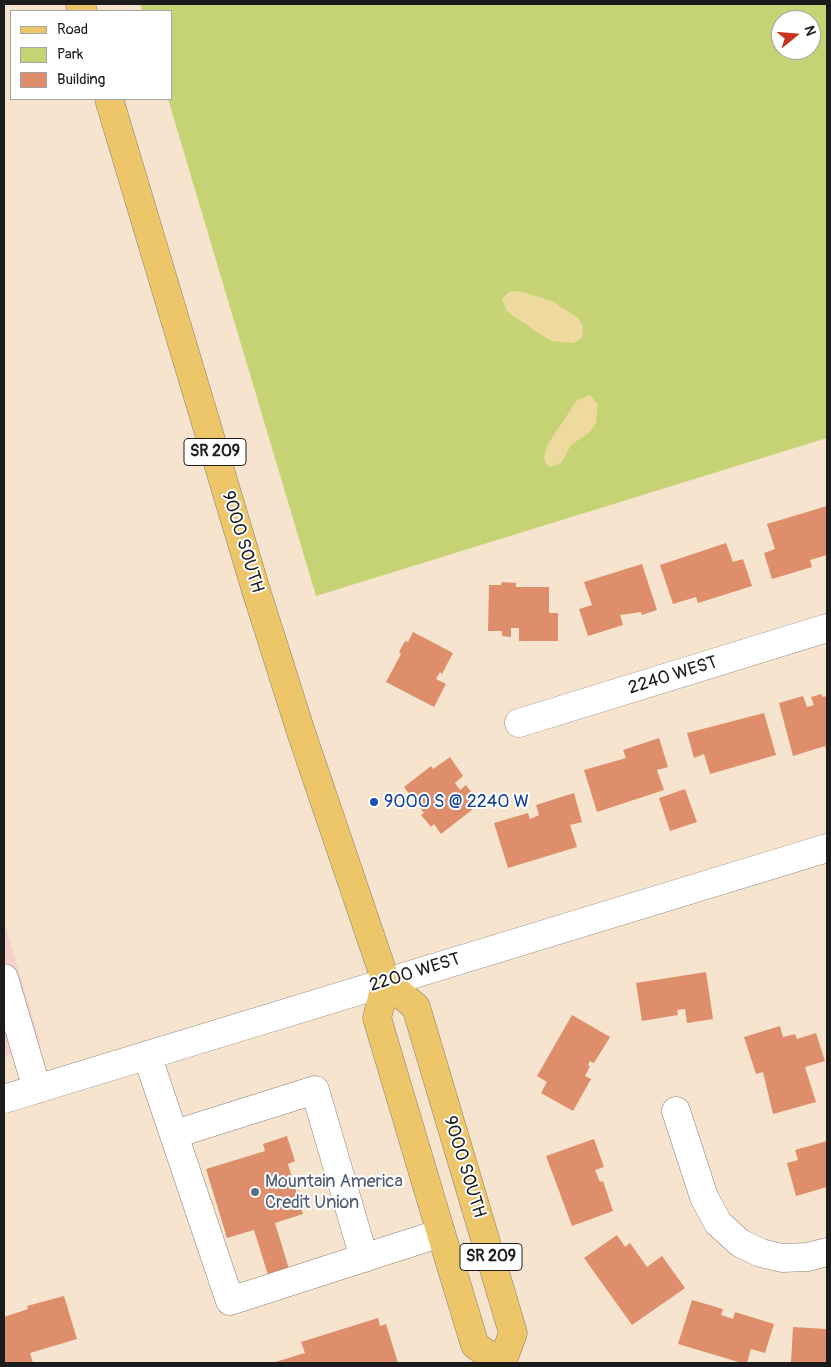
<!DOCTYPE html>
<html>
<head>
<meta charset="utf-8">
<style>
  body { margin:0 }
  #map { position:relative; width:831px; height:1367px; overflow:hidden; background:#f6e4cf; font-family:Pangolin,sans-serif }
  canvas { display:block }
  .frame { position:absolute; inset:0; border:5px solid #1c1c1c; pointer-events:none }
  .legend { position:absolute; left:10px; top:10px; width:162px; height:90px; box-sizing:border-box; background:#fff; border:1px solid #a4a4a4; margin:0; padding:6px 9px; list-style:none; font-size:15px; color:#1c1c1c }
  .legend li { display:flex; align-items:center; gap:10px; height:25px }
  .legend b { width:25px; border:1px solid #a4a4a4 }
  .north { position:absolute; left:771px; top:10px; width:50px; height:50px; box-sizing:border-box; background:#fff; border:1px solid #a4a4a4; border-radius:50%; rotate:73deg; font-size:14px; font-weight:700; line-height:20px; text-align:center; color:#1c1c1c }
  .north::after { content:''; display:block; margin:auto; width:18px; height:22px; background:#c8321e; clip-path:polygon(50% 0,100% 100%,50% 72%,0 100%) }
</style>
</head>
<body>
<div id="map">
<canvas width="831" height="1367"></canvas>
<div class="frame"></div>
<ul class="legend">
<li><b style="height:6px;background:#ecc669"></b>Road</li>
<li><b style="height:14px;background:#c6d375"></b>Park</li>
<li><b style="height:14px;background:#df8e6c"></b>Building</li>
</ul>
<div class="north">N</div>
</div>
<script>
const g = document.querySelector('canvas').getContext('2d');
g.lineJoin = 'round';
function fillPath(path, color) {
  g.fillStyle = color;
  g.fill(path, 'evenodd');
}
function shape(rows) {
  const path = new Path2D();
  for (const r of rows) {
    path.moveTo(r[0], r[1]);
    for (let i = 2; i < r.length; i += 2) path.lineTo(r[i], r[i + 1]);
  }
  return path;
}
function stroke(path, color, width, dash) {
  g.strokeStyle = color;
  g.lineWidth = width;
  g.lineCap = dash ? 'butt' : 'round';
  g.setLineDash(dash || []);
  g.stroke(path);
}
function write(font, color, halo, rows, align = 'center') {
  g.font = font + ' Pangolin,sans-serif';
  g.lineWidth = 4;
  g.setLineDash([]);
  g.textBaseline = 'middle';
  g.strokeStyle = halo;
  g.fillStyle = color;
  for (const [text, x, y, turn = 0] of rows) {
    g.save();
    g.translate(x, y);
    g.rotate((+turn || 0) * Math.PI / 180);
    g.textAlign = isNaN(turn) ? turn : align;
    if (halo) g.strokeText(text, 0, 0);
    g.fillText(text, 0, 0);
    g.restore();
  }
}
fillPath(shape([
  [4,921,41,1044,4,1056]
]), '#f7d0cc');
fillPath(shape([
  [140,4,827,4,827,438,316,596,168,99,171,99,171,11,142,11],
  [781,20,811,20,811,50,781,50]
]), '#c6d375');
fillPath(shape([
  [519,291,552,301,577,317,583,325,582,338,573,343,551,341,513,316,507,311,502,299,509,292],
  [590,395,598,405,596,423,590,432,571,445,562,462,551,467,546,465,544,457,548,444,577,400]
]), '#eeda9e');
fillPath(shape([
  [827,506,827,555,810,560,812,567,772,579,764,553,775,549,767,524],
  [726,543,733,562,743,559,752,586,698,603,696,597,673,604,660,565],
  [642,564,657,610,642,615,641,612,620,615,623,625,588,636,579,609,592,605,584,582],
  [502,582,516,583,516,587,549,587,549,613,558,613,558,641,519,641,519,628,511,628,511,637,502,636,502,631,488,631,489,585,501,585],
  [413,632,453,653,442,674,440,672,436,679,446,684,434,707,386,682,401,654,399,652,405,641,408,642],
  [821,694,823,697,827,696,827,753,825,746,793,756,779,703,803,696,807,707,814,705,811,697],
  [764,713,776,755,710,774,704,754,694,758,687,733],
  [659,738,668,767,657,770,664,790,597,812,584,770,626,758,623,750],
  [450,757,463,776,455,783,460,790,466,785,474,796,471,799,477,806,441,834,434,824,431,827,421,815,424,813,404,787,431,766,433,769],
  [685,789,697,822,670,831,659,798],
  [574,793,582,822,570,825,577,847,508,868,494,823,528,813,530,819,539,815,536,805],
  [706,972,713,1019,687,1023,685,1009,677,1010,678,1015,642,1021,636,983],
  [572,1015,610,1037,594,1063,590,1061,588,1065,590,1066,585,1076,591,1079,573,1111,541,1093,547,1082,537,1076],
  [780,1026,783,1037,795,1034,797,1039,816,1033,825,1061,805,1067,816,1102,773,1114,763,1072,756,1074,744,1037],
  [287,1136,295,1161,288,1164,303,1214,275,1223,289,1269,268,1275,254,1230,227,1238,206,1169,265,1151,263,1144],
  [594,1139,604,1167,595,1170,600,1182,603,1181,613,1211,572,1226,546,1156],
  [827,1141,827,1187,796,1196,787,1163,798,1160,795,1150],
  [617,1235,625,1247,630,1243,647,1267,662,1256,685,1288,632,1325,584,1258],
  [64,1296,77,1339,30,1353,33,1363,4,1363,4,1317,28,1309,27,1306],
  [692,1300,723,1309,721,1315,733,1319,735,1312,774,1324,765,1353,751,1349,747,1363,742,1363,678,1344],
  [378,1318,380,1326,386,1324,398,1363,272,1363,305,1353,301,1342],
  [793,1327,827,1329,827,1363,791,1363]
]), '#df8e6c');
const minor = shape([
  [519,723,827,628],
  [4,978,37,1089],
  [147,1055,230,1301,441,1233],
  [4,1099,827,848],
  [676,1111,704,1197,718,1223,740,1243,761,1253,782,1258,808,1257,827,1252],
  [175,1134,315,1090,364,1258]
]);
const major = shape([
  [80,4,83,11],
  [109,99,255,587,301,732,386,982,416,1007,513,1333,502,1363],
  [386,982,377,1018,441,1233,475,1345,500,1363]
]);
stroke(minor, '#898076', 29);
stroke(major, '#898076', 29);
stroke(minor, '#fff', 28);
stroke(major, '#ecc669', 28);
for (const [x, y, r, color] of [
  [374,802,5,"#1a4fb4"],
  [255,1192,5,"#5c6f8a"]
]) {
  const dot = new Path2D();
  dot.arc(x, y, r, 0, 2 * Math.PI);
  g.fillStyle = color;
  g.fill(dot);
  stroke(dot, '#fff', 2);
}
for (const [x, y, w] of [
  [215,452,62],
  [491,1257,62]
]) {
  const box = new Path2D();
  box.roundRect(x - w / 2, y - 13.5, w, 27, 4);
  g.fillStyle = '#fff';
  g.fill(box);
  stroke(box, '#1c1c1c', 1);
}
write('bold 16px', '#1c1c1c', null, [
  ["SR 209",215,452],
  ["SR 209",491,1257]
]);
write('18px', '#1c1c1c', '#fff', [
  ["9000 SOUTH",242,542,73],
  ["2240 WEST",673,676,-17],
  ["2200 WEST",415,973,-17],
  ["9000 SOUTH",464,1167,73]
]);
write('18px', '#164399', '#fff', [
  ["9000 S @ 2240 W",384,802]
], 'left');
write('18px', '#4e5e75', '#fff', [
  ["Mountain America",265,1182],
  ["Credit Union",265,1203]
], 'left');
</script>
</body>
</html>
